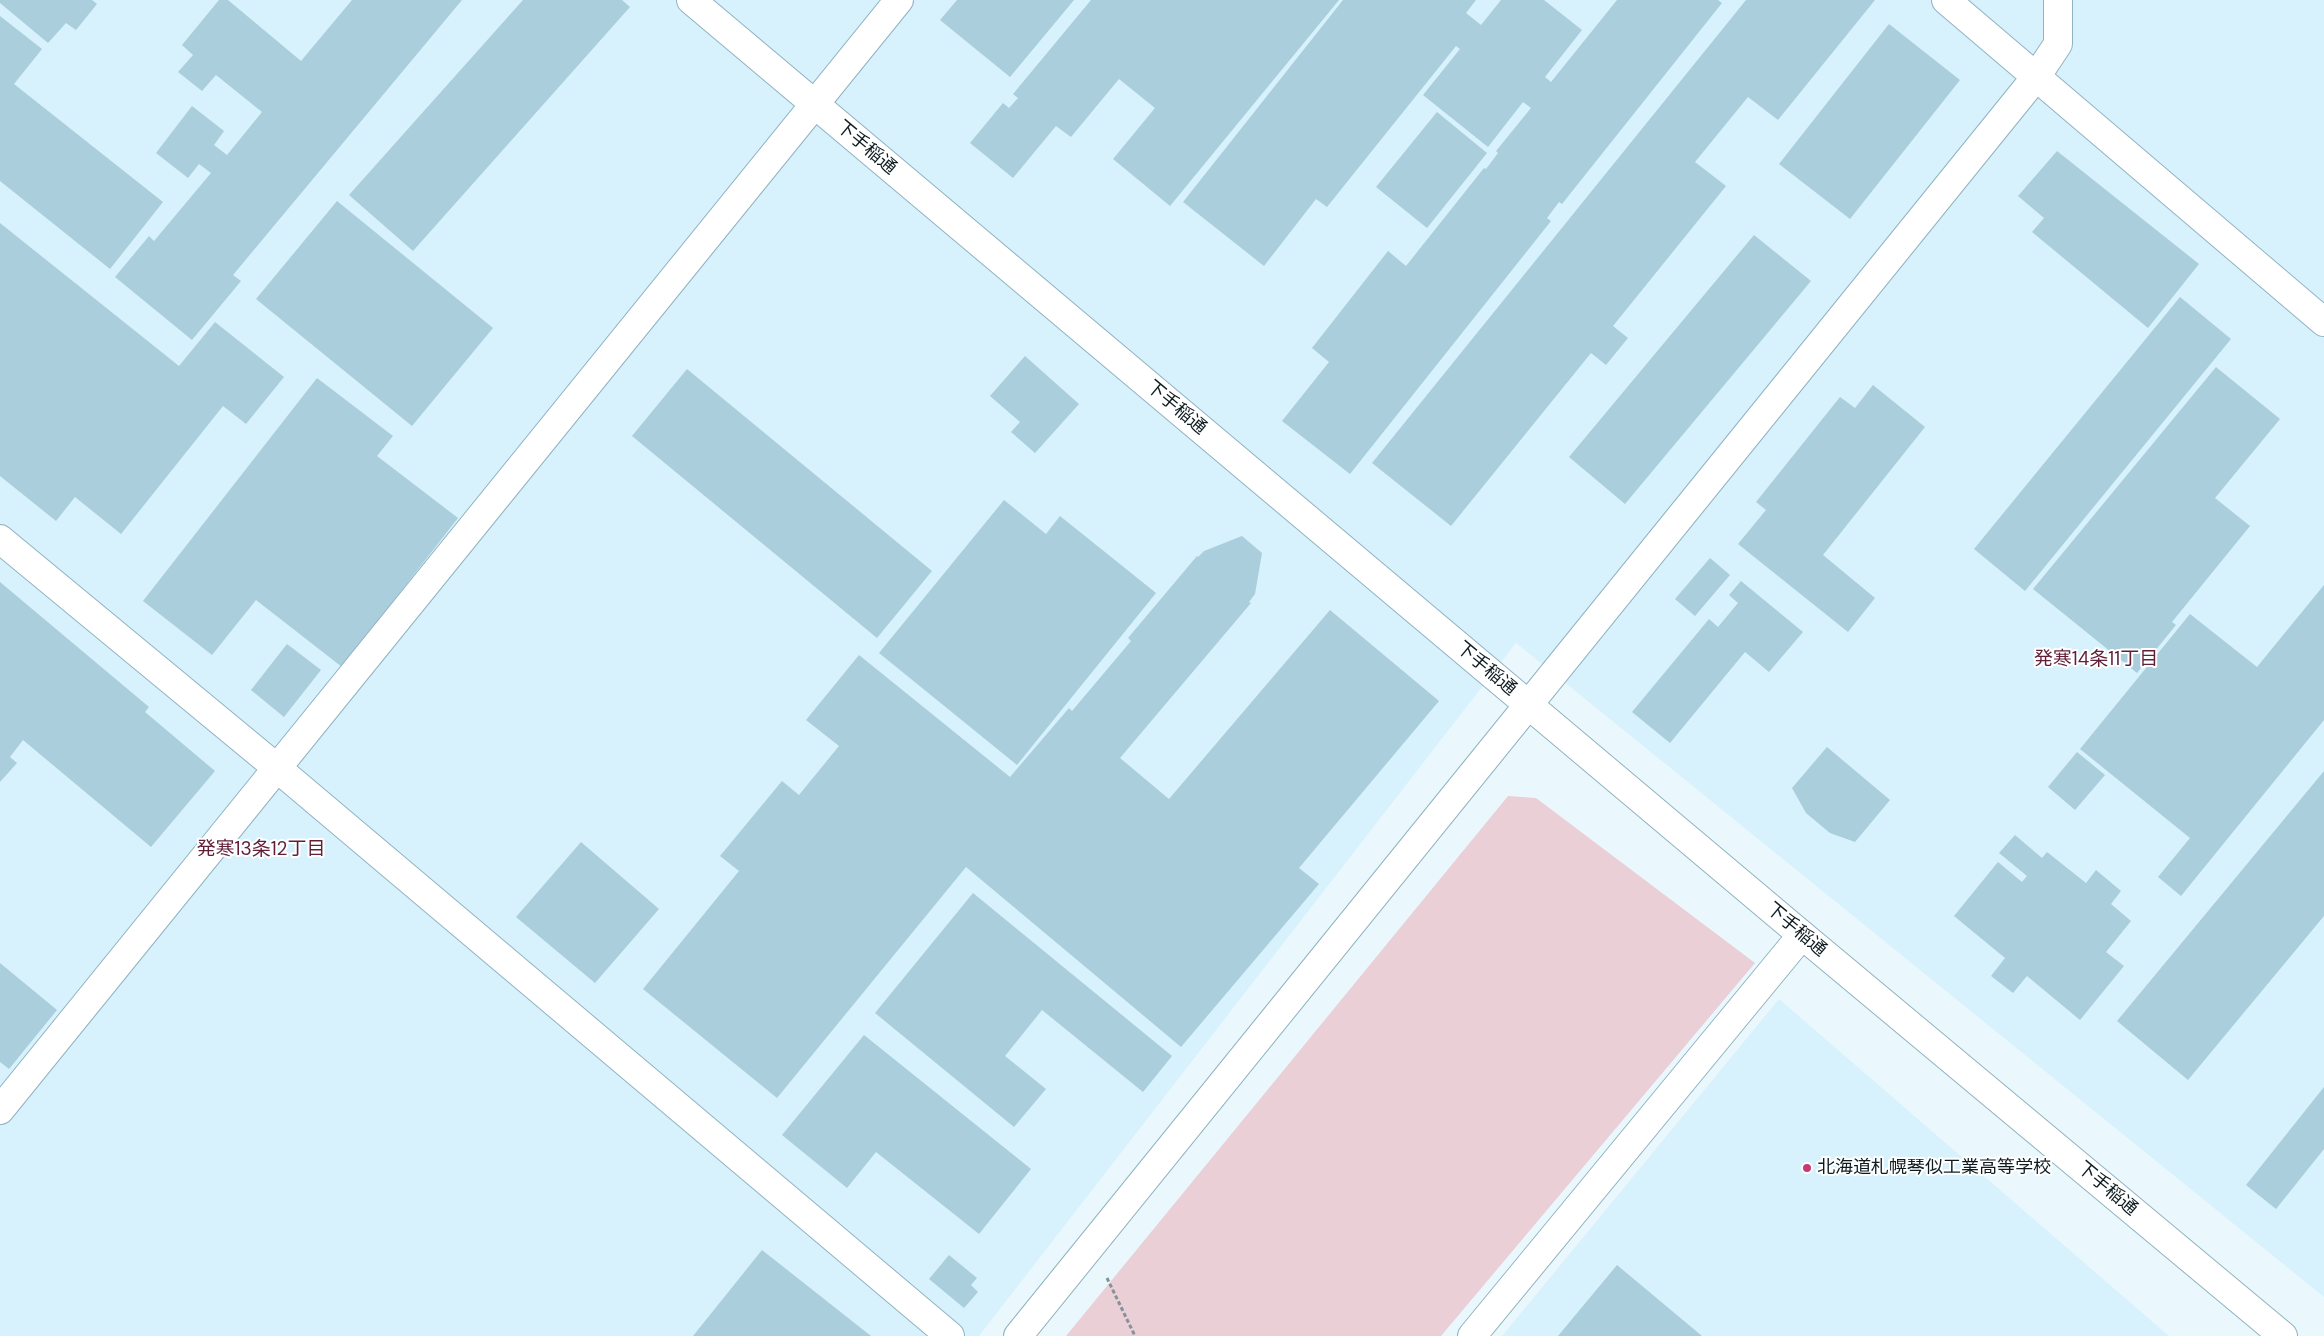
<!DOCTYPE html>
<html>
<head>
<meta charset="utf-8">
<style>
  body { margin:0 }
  canvas { display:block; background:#eaf8fe }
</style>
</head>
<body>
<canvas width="2324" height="1336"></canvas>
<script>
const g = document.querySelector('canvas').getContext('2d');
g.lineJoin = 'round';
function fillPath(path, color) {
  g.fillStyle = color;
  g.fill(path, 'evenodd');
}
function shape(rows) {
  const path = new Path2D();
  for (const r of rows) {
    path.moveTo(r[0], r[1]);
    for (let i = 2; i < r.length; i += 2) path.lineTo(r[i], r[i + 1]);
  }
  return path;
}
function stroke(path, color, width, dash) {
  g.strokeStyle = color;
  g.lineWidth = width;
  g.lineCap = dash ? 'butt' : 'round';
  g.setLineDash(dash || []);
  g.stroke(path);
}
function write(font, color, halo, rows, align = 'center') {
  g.font = font + ' "DM Sans","Noto Sans JP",sans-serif';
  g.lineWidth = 4;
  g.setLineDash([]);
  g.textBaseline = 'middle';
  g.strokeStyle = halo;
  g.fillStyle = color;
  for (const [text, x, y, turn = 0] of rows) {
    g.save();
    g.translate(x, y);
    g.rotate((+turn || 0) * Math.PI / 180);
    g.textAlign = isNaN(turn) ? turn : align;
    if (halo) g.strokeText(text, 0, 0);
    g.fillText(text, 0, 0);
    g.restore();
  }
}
fillPath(shape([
  [0,0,2324,0,2324,1297,1516,643,979,1336,0,1336],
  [1779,999,2169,1336,1502,1336]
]), '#d7f2fc');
fillPath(shape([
  [1508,796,1536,798,1755,963,1441,1336,1066,1336]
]), '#eacfd6');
fillPath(shape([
  [0,0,92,0,97,4,76,30,66,23,48,43,0,3],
  [219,0,228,0,301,61,352,0,462,0,233,275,241,281,192,340,115,277,149,236,154,241,211,173,199,164,188,178,156,153,192,106,224,131,214,145,227,155,262,112,216,75,202,91,178,72,193,55,182,45],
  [523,0,622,0,630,7,413,251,349,195],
  [957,0,1074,0,1010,77,940,20],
  [1091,0,1339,0,1170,206,1113,159,1155,108,1119,79,1071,137,1056,126,1013,178,970,143,1003,103,1009,108,1018,98,1013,94],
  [1343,0,1476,0,1466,13,1481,25,1501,0,1544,0,1582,30,1545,77,1551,82,1617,0,1718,0,1722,3,1562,204,1559,202,1547,218,1551,221,1350,474,1282,421,1329,362,1312,348,1388,251,1406,266,1484,168,1486,169,1498,153,1496,151,1531,108,1523,102,1488,147,1423,95,1460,49,1456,46,1327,207,1316,199,1264,266,1183,202],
  [1746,0,1875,0,1778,120,1748,97,1695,162,1726,186,1613,326,1628,338,1606,365,1591,353,1451,526,1372,463],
  [0,16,42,49,14,84,163,202,110,269,0,181],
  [1889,24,1960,80,1850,219,1779,164],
  [1437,112,1487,153,1427,228,1376,187],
  [2057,151,2199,264,2148,328,2032,232,2044,218,2018,196],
  [337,201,493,328,412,426,256,299],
  [0,223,179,366,215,322,284,377,246,424,223,406,121,534,75,497,56,521,0,476],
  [1754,235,1811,281,1625,504,1569,457],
  [2180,297,2231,339,2025,591,1974,549],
  [1025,356,1079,404,1035,453,1011,432,1020,422,990,396],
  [2216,367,2280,419,2215,498,2250,526,2172,622,2176,625,2137,673,2033,589],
  [687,369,932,571,877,638,632,436],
  [317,378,393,436,377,456,458,518,342,667,256,600,212,655,143,601],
  [1873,385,1925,427,1823,555,1875,598,1848,632,1738,544,1766,510,1756,502,1840,397,1855,408],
  [1004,500,1046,534,1060,516,1156,593,1017,765,879,653],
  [1242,536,1262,553,1255,594,1249,602,1251,603,1120,758,1169,799,1330,610,1439,701,1299,868,1319,884,1181,1047,966,867,777,1098,643,989,739,871,720,856,782,781,799,795,839,746,806,720,859,655,1010,777,1069,708,1072,711,1131,641,1128,638,1197,556,1198,557,1204,551],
  [1710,558,1730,575,1695,616,1675,599],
  [1741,581,1803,632,1769,672,1745,652,1670,743,1632,712,1709,619,1718,627,1738,603,1729,595],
  [0,582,149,707,145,712,215,771,151,847,23,740,10,757,17,763,0,782],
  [2324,585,2324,720,2181,896,2158,877,2190,838,2080,749,2190,614,2257,667],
  [287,644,321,670,284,717,251,690],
  [1827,747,1890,800,1855,842,1830,833,1806,813,1792,788],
  [2077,752,2105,775,2075,810,2048,787],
  [2324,771,2324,916,2188,1080,2117,1021],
  [2015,835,2042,858,2047,852,2086,883,2096,870,2121,891,2111,904,2131,921,2106,952,2124,966,2080,1020,2027,976,2013,993,1991,976,2005,958,1954,916,1998,862,2022,882,2027,876,1999,853],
  [581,842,659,909,595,983,516,917],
  [973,893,1172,1056,1143,1092,1042,1010,1005,1056,1046,1089,1014,1127,875,1013],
  [0,963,57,1010,9,1069,0,1062],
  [864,1035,1031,1169,979,1234,876,1152,847,1188,782,1135],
  [2324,1087,2324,1149,2276,1209,2246,1185],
  [762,1250,871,1336,693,1336],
  [949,1255,977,1278,971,1285,978,1292,964,1308,929,1279],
  [1617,1265,1702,1336,1558,1336]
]), '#aacedc');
const street = shape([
  [1946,0,2324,322],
  [0,539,277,768,950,1336],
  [0,1110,899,0],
  [1018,1336,2036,77,2058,44,2058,0],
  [1472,1336,1802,935]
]);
const secondary = shape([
  [691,0,1802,935,2283,1336]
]);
stroke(street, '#90b3c1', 30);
stroke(secondary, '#90b3c1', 30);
stroke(shape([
  [1107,1278,1135,1336]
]), '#859399', 3, [4, 2.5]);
stroke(street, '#fff', 28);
stroke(secondary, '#fff', 28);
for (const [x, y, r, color] of [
  [1807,1168,5,"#c53a71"]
]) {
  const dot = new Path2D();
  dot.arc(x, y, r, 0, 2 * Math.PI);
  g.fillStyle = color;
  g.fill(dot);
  stroke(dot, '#fff', 2);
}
write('18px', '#0e1c21', '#fff', [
  ["下手稲通",866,148,40],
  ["下手稲通",1176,408,40],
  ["下手稲通",1486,669,40],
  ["下手稲通",1796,930,40],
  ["下手稲通",2107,1189,40]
]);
write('18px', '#0e1c21', '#fff', [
  ["北海道札幌琴似工業高等学校",1817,1168]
], 'left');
write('19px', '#611e37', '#fff', [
  ["発寒14条11丁目",2096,660],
  ["発寒13条12丁目",261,850]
]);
</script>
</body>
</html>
